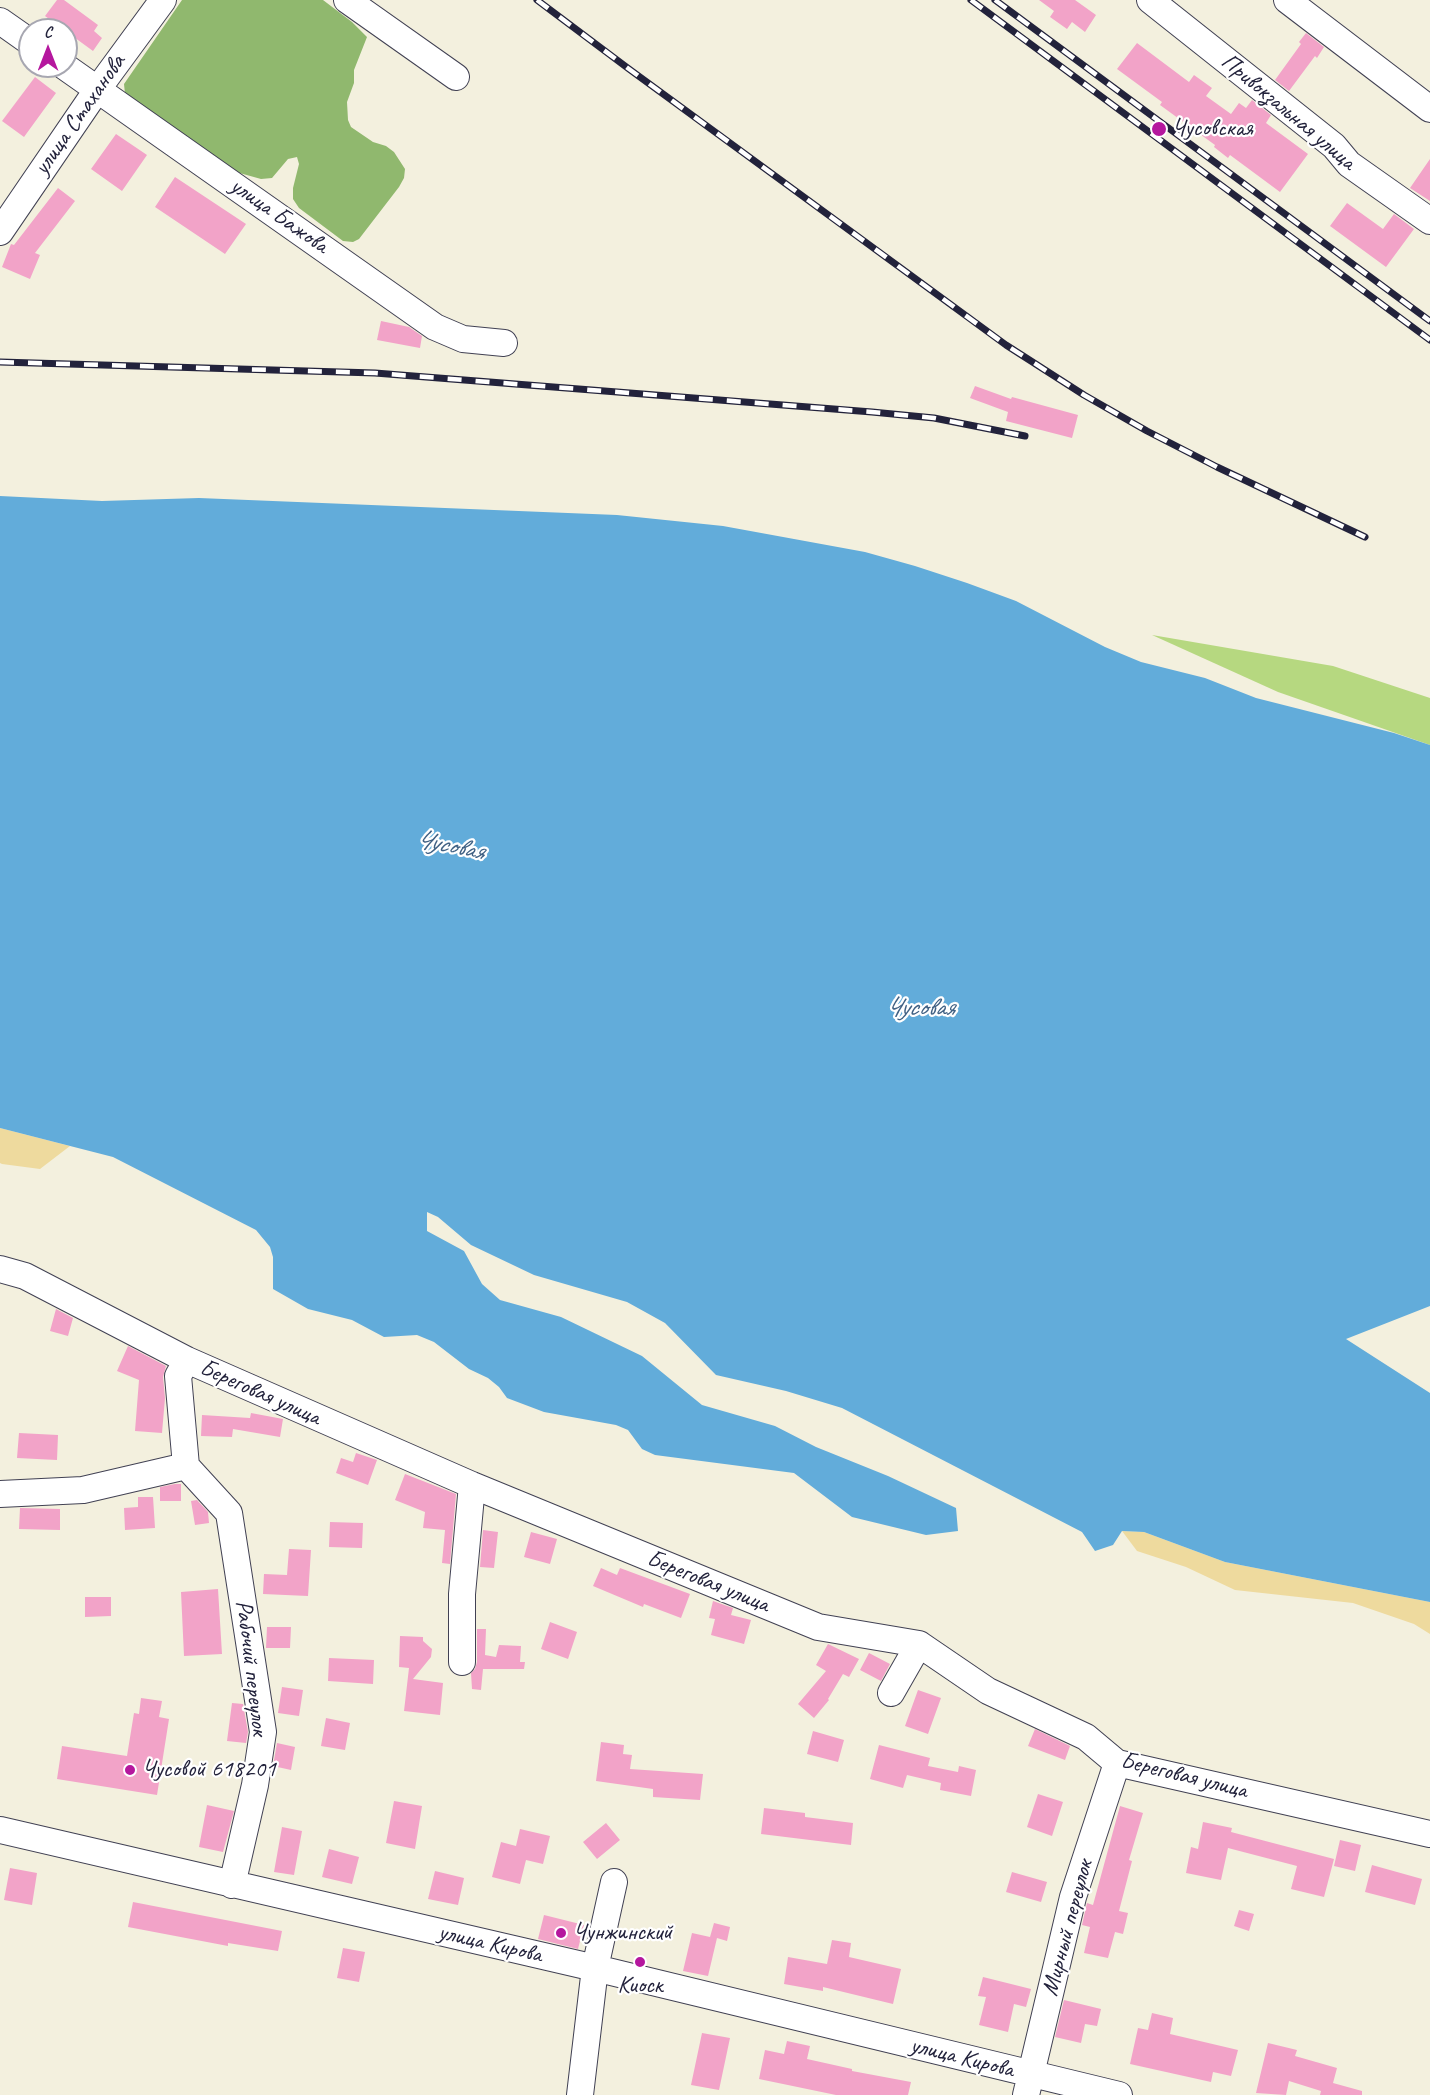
<!DOCTYPE html>
<html>
<head>
<meta charset="utf-8">
<style>
  body { margin:0 }
  #map { position:relative; width:1430px; height:2095px; overflow:hidden; background:#f3f0de; font-family:Caveat,sans-serif }
  canvas { display:block }
  .north { position:absolute; left:18px; top:18px; width:60px; height:60px; box-sizing:border-box; background:#fff; border:2px solid #a7a7b1; border-radius:50%; rotate:0deg; font-size:16px; font-weight:700; line-height:24px; text-align:center; color:#22223b }
  .north::after { content:''; display:block; margin:auto; width:21px; height:27px; background:#b5179e; clip-path:polygon(50% 0,100% 100%,50% 72%,0 100%) }
</style>
</head>
<body>
<div id="map">
<canvas width="1430" height="2095"></canvas>
<div class="north">С</div>
</div>
<script>
const g = document.querySelector('canvas').getContext('2d');
g.lineJoin = 'round';
function fillPath(path, color) {
  g.fillStyle = color;
  g.fill(path, 'evenodd');
}
function shape(rows) {
  const path = new Path2D();
  for (const r of rows) {
    path.moveTo(r[0], r[1]);
    for (let i = 2; i < r.length; i += 2) path.lineTo(r[i], r[i + 1]);
  }
  return path;
}
function stroke(path, color, width, dash) {
  g.strokeStyle = color;
  g.lineWidth = width;
  g.lineCap = dash ? 'butt' : 'round';
  g.setLineDash(dash || []);
  g.stroke(path);
}
function write(font, color, halo, rows, align = 'center') {
  g.font = font + ' Caveat,sans-serif';
  g.lineWidth = 4.5;
  g.setLineDash([]);
  g.textBaseline = 'middle';
  g.strokeStyle = halo;
  g.fillStyle = color;
  for (const [text, x, y, turn = 0] of rows) {
    g.save();
    g.translate(x, y);
    g.rotate((+turn || 0) * Math.PI / 180);
    g.textAlign = isNaN(turn) ? turn : align;
    if (halo) g.strokeText(text, 0, 0);
    g.fillText(text, 0, 0);
    g.restore();
  }
}
fillPath(shape([
  [1152,635,1333,666,1430,698,1430,745,1278,692]
]), '#b6d880');
fillPath(shape([
  [182,0,323,0,352,22,367,37,354,70,354,83,347,102,348,120,351,127,373,142,386,146,394,152,405,169,404,178,399,187,359,239,353,242,343,241,299,208,293,199,293,188,299,164,297,157,288,159,272,178,261,179,236,172,125,94,124,84]
]), '#90b86e');
fillPath(shape([
  [0,1128,70,1146,40,1169,2,1164,0,1163],
  [1122,1531,1144,1532,1225,1562,1430,1602,1430,1634,1414,1624,1353,1603,1235,1590,1186,1567,1137,1551]
]), '#eeda9e');
fillPath(shape([
  [0,496,102,501,199,498,617,515,723,526,865,552,915,566,967,583,1016,601,1105,647,1141,662,1205,678,1256,698,1394,733,1430,745,1430,1306,1346,1339,1430,1393,1430,1602,1225,1562,1144,1532,1122,1531,1113,1545,1095,1551,1082,1532,842,1408,786,1391,716,1375,665,1323,627,1302,534,1275,471,1245,438,1217,427,1212,427,1231,464,1251,482,1284,500,1300,561,1317,642,1356,702,1405,775,1426,816,1447,888,1476,956,1508,958,1531,926,1535,852,1517,794,1473,655,1455,642,1449,628,1430,616,1425,544,1412,507,1398,499,1387,488,1378,469,1369,434,1342,417,1335,384,1337,352,1320,308,1309,273,1289,273,1257,270,1247,256,1230,113,1157,0,1128]
]), '#62acda');
fillPath(shape([
  [57,0,64,0,98,25,94,31,102,38,93,51,45,16],
  [1039,0,1075,0,1096,15,1085,32,1072,22,1067,29,1050,17,1054,11],
  [1306,33,1324,47,1317,58,1315,56,1289,91,1275,80,1301,44,1299,42],
  [1137,43,1189,82,1194,75,1212,88,1206,96,1231,114,1239,103,1246,108,1252,100,1271,115,1266,123,1308,154,1280,192,1230,155,1228,158,1214,147,1215,145,1160,105,1162,102,1117,69],
  [35,77,56,93,24,137,2,121],
  [116,134,147,155,122,191,91,169],
  [1430,159,1430,201,1410,188],
  [175,177,246,224,225,254,155,207],
  [58,188,75,201,35,253,40,255,30,279,2,267,11,244,14,245],
  [1347,203,1383,229,1394,214,1414,229,1386,267,1330,226],
  [381,321,409,327,422,336,420,348,377,340],
  [975,386,1011,399,1012,397,1078,415,1072,438,1006,421,1008,412,970,398],
  [56,1309,73,1318,68,1336,50,1331],
  [128,1346,166,1366,163,1377,165,1398,162,1433,135,1431,139,1380,117,1371],
  [251,1413,283,1419,280,1437,233,1429,232,1437,201,1436,202,1415,250,1418],
  [19,1433,58,1435,57,1460,17,1458],
  [356,1453,377,1460,368,1485,336,1473,341,1458,353,1462],
  [405,1474,456,1494,450,1564,442,1563,445,1530,423,1528,425,1512,395,1500],
  [175,1484,181,1484,181,1501,160,1501,160,1487],
  [138,1497,153,1497,155,1528,125,1530,124,1508,138,1507],
  [197,1500,208,1512,209,1523,195,1525,191,1501],
  [20,1508,60,1509,60,1530,19,1529],
  [330,1522,363,1523,362,1548,329,1547],
  [483,1530,498,1532,494,1568,480,1567],
  [531,1532,557,1539,550,1564,524,1557],
  [289,1549,311,1550,308,1596,263,1594,264,1574,287,1575],
  [601,1568,617,1575,620,1568,690,1594,681,1618,644,1604,643,1607,593,1586],
  [218,1589,222,1654,184,1656,181,1592],
  [85,1597,111,1597,111,1616,85,1617],
  [713,1601,733,1608,731,1615,751,1620,744,1644,711,1635,715,1619,709,1618],
  [550,1622,577,1632,568,1659,541,1649],
  [267,1627,291,1627,290,1648,266,1648],
  [477,1629,486,1629,485,1655,496,1657,499,1645,521,1646,520,1662,525,1662,524,1669,483,1669,481,1690,472,1689,471,1673,475,1669,477,1662],
  [400,1636,423,1637,423,1641,432,1649,431,1657,413,1679,443,1683,440,1715,404,1711,409,1668,399,1667],
  [828,1644,859,1659,849,1677,843,1674,828,1699,829,1700,814,1718,798,1704,826,1671,816,1665],
  [869,1653,890,1664,881,1681,860,1670],
  [329,1658,374,1660,373,1684,328,1681],
  [282,1687,303,1690,299,1716,278,1713],
  [918,1690,941,1698,928,1734,905,1726],
  [141,1698,162,1701,159,1717,169,1719,157,1795,57,1779,62,1746,127,1756,134,1713,139,1714],
  [232,1703,243,1704,248,1732,246,1743,227,1741],
  [326,1718,350,1723,345,1750,321,1746],
  [1035,1729,1070,1746,1065,1760,1028,1746],
  [813,1731,844,1740,838,1762,807,1754],
  [601,1742,624,1745,623,1754,632,1755,630,1769,703,1774,700,1800,653,1797,653,1789,596,1781],
  [277,1743,295,1747,291,1770,273,1766],
  [879,1745,930,1758,928,1766,958,1772,959,1766,976,1770,971,1796,940,1790,941,1783,907,1775,903,1788,870,1779],
  [1038,1794,1063,1802,1052,1836,1027,1827],
  [394,1801,422,1806,415,1849,386,1843],
  [207,1805,234,1811,223,1852,199,1847],
  [1120,1806,1143,1813,1129,1860,1132,1861,1119,1911,1128,1913,1123,1934,1115,1932,1108,1958,1084,1953,1090,1927,1082,1925,1087,1903,1093,1905],
  [764,1808,805,1813,805,1817,853,1823,851,1845,761,1834],
  [1203,1822,1232,1828,1231,1832,1334,1859,1324,1897,1291,1889,1297,1866,1228,1848,1221,1880,1186,1873,1191,1847,1198,1849],
  [606,1823,620,1840,597,1859,583,1842],
  [282,1827,302,1831,294,1875,274,1872],
  [520,1829,550,1836,543,1864,526,1860,520,1884,492,1877,501,1842,516,1846],
  [1340,1840,1361,1845,1355,1871,1334,1866],
  [329,1849,359,1857,352,1884,322,1877],
  [1372,1865,1422,1879,1415,1905,1365,1892],
  [10,1868,37,1873,32,1905,4,1900],
  [435,1871,464,1878,458,1905,428,1899],
  [1012,1872,1047,1882,1041,1902,1006,1892],
  [133,1902,282,1931,278,1951,228,1943,228,1946,128,1927],
  [1239,1910,1254,1914,1249,1931,1234,1926],
  [544,1915,584,1925,578,1949,538,1939],
  [714,1923,730,1927,727,1941,717,1938,708,1976,683,1971,692,1933,710,1937],
  [832,1940,851,1943,849,1957,901,1969,893,2004,823,1987,823,1991,784,1984,788,1957,827,1964],
  [343,1948,365,1952,359,1982,337,1978],
  [983,1977,1031,1989,1026,2007,1014,2004,1008,2032,979,2025,986,1997,978,1996],
  [1064,2000,1101,2009,1097,2026,1085,2024,1081,2043,1055,2037],
  [1152,2013,1173,2018,1170,2034,1238,2050,1231,2076,1213,2072,1211,2082,1130,2064,1138,2028,1148,2030],
  [702,2033,730,2038,719,2090,691,2085],
  [787,2041,810,2046,807,2059,852,2069,852,2071,911,2082,908,2095,836,2095,759,2079,765,2050,784,2054],
  [1268,2043,1297,2050,1295,2056,1337,2068,1333,2083,1362,2091,1362,2095,1320,2095,1321,2091,1289,2081,1286,2095,1256,2093]
]), '#f2a3c8');
const minor = shape([
  [347,0,456,77],
  [1150,0,1334,146,1349,164,1430,221],
  [1287,0,1430,109],
  [0,21,30,42],
  [64,66,435,327,463,339,504,343],
  [0,232,97,90,163,0],
  [0,1269,25,1276,187,1360,472,1485,818,1627,919,1644,988,1691,1086,1737,1117,1763,1430,1834],
  [187,1360,178,1376,186,1466,229,1513,263,1732,255,1785,232,1885],
  [0,1494,83,1490,186,1466],
  [462,1662,462,1594,472,1485],
  [891,1693,919,1644],
  [0,1830,595,1968,1119,2095],
  [580,2095,595,1968,614,1882],
  [1026,2095,1073,1897,1117,1763]
]);
stroke(minor, '#414153', 28);
stroke(minor, '#fff', 26);
const rail = shape([
  [537,0,629,69,1006,345,1084,395,1147,431,1217,467,1365,537],
  [971,0,1430,340],
  [995,0,1430,321],
  [0,362,375,373,872,412,934,418,1025,436]
]);
stroke(rail, '#22223b', 7);
stroke(rail, '#fff', 4.5, [14]);
for (const [x, y, r, color] of [
  [1159,129,8,"#b5179e"],
  [130,1770,6,"#b5179e"],
  [561,1933,6,"#b5179e"],
  [640,1962,6,"#b5179e"]
]) {
  const dot = new Path2D();
  dot.arc(x, y, r, 0, 2 * Math.PI);
  g.fillStyle = color;
  g.fill(dot);
  stroke(dot, '#fff', 2);
}
write('24px', '#22223b', '#fff', [
  ["Привокзальная улица",1288,112,40],
  ["улица Стаханова",80,115,-55],
  ["улица Бажова",279,216,35],
  ["Береговая улица",260,1393,24],
  ["Береговая улица",708,1582,22],
  ["Рабочий переулок",251,1668,83],
  ["Береговая улица",1184,1776,14],
  ["Мирный переулок",1068,1928,-75],
  ["улица Кирова",490,1944,13],
  ["улица Кирова",962,2058,14]
]);
write('24px', '#22223b', '#fff', [
  ["Чусовская",1172,129],
  ["Чусовой 618201",142,1770],
  ["Чунжинский",573,1933],
  ["Киоск",640,1986,"center"]
], 'left');
write('italic 26px', '#3f6083', '#fff', [
  ["Чусовая",450,846,11],
  ["Чусовая",920,1008]
]);
</script>
</body>
</html>
